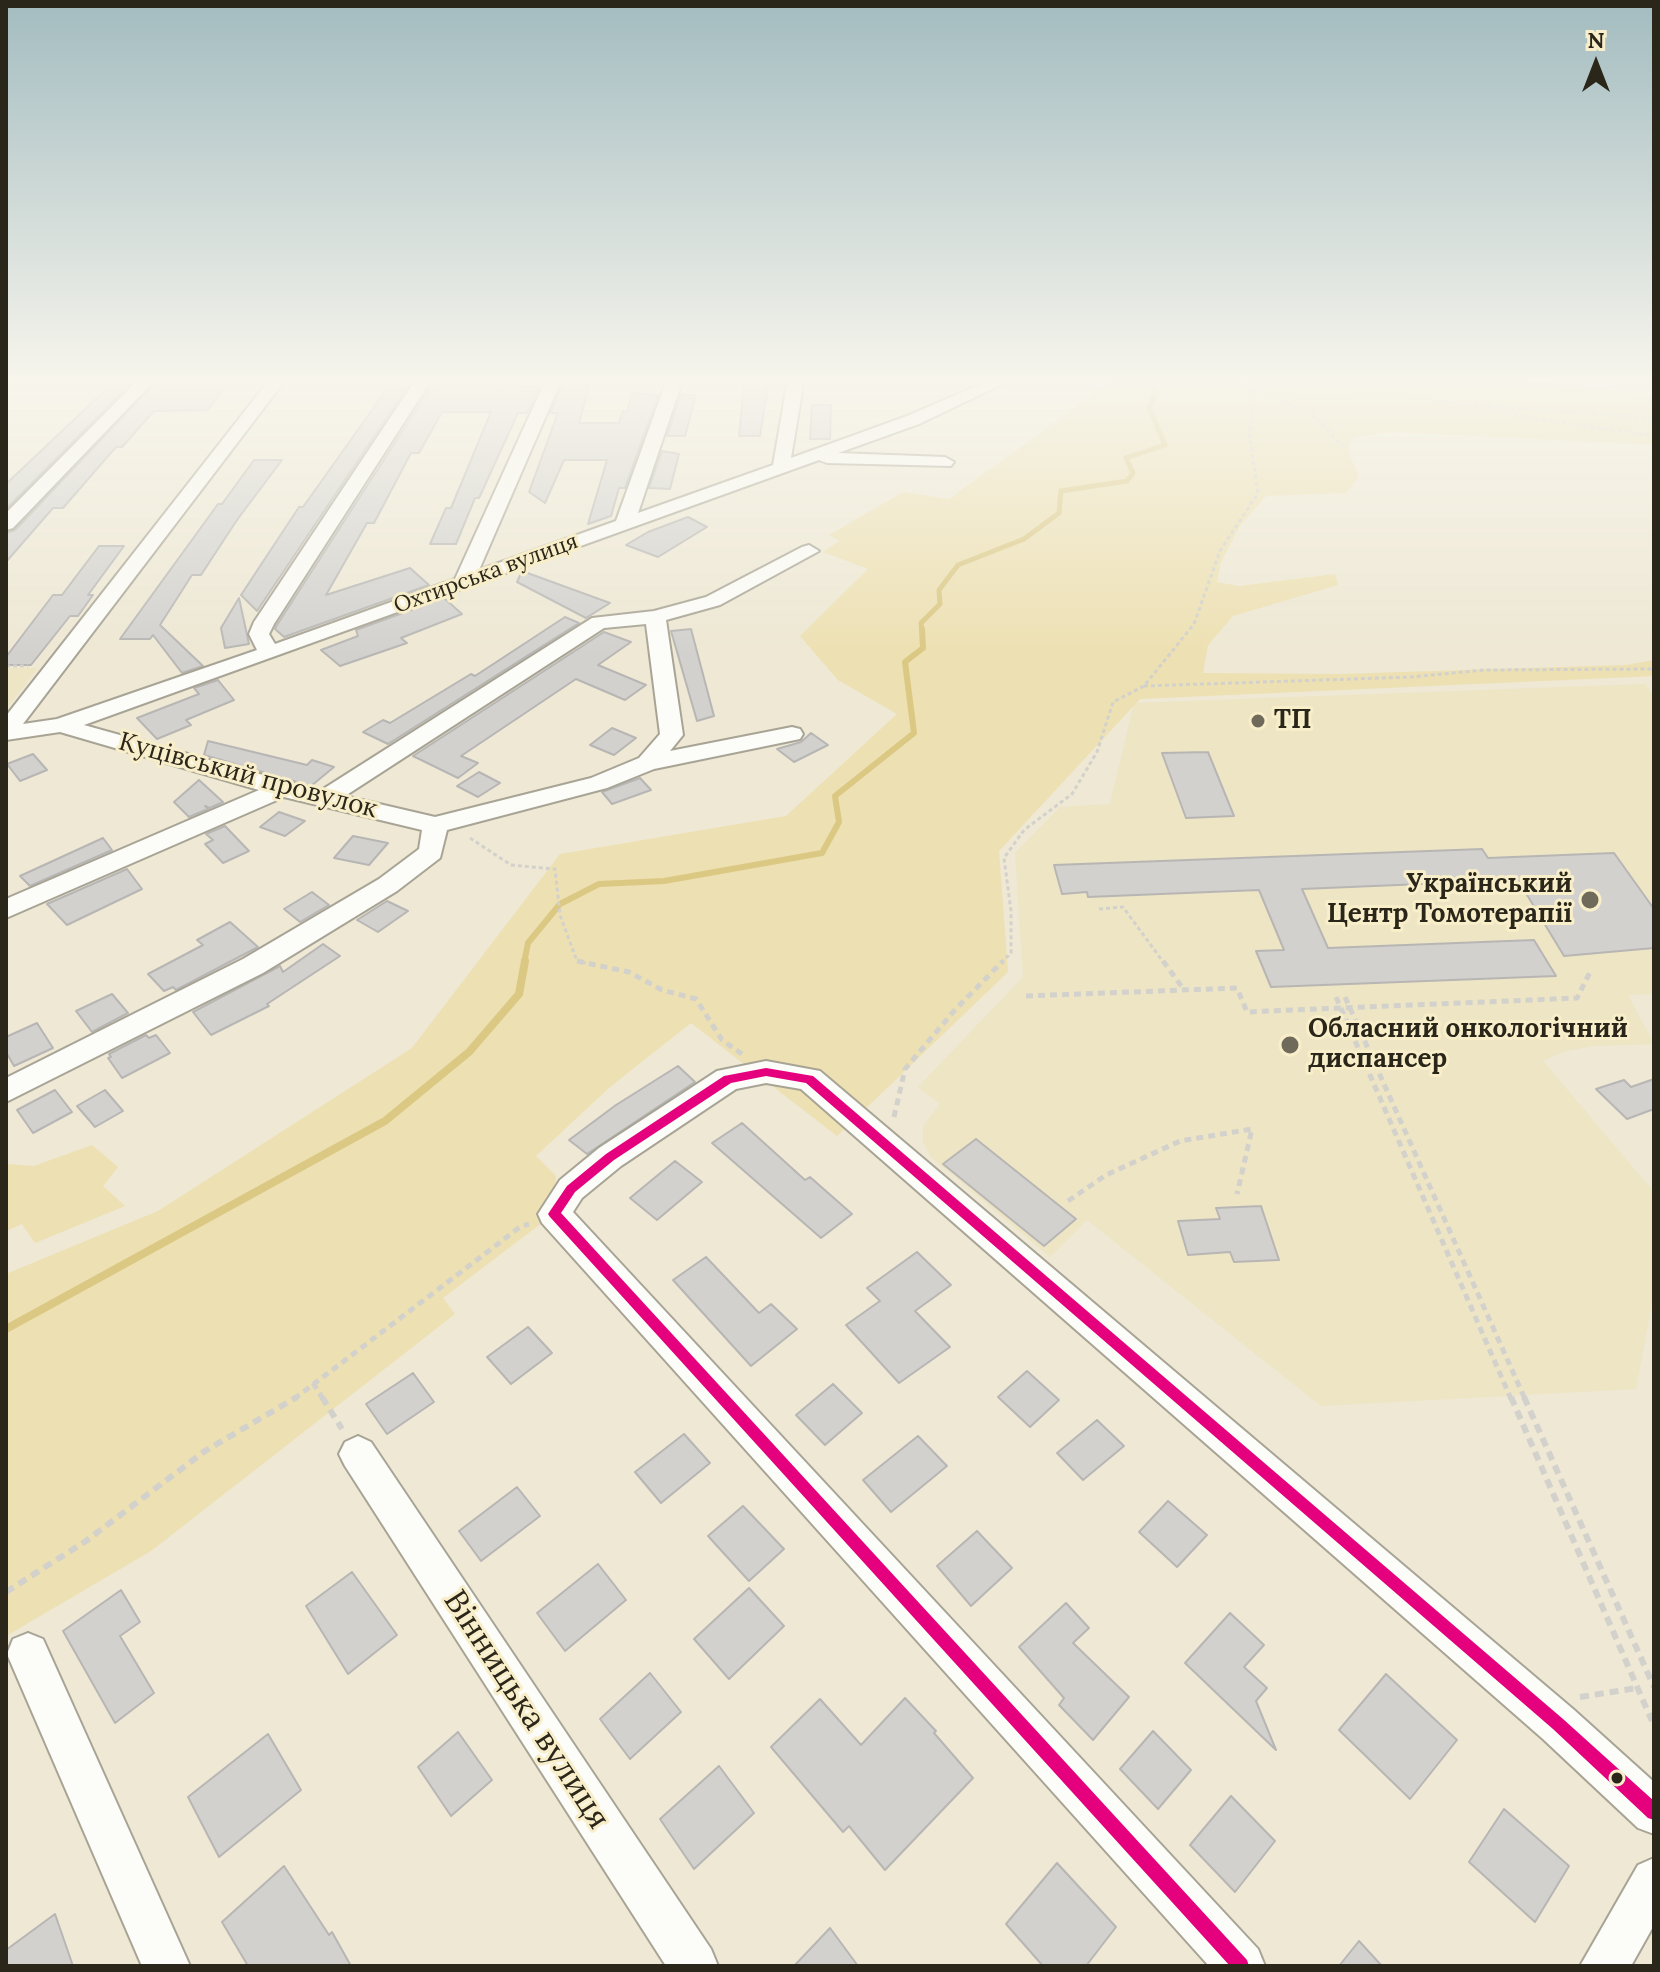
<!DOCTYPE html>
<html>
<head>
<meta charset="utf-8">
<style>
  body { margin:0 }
  #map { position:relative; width:1660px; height:1972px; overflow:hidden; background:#eee8d4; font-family:Lora,serif }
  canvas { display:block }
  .frame { position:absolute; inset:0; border:8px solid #2a2619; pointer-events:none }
  .north { position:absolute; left:1556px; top:24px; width:80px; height:80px; -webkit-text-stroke:6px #f8eeca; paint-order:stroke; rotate:0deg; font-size:22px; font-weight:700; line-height:32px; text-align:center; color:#2a2619 }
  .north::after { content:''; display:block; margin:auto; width:28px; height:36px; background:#2a2619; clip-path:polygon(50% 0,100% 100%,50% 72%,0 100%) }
</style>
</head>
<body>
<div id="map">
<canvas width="1660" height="1972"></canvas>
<div class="frame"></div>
<div class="north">N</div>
</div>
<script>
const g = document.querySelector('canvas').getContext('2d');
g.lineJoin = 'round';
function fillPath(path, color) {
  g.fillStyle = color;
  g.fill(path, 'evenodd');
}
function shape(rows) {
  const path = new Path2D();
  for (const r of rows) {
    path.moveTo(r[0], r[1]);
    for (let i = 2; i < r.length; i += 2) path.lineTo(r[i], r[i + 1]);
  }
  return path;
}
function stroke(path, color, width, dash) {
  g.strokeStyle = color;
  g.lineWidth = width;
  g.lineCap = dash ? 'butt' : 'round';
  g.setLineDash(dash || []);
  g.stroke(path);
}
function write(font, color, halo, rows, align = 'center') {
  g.font = font + ' Lora,serif';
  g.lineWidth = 6;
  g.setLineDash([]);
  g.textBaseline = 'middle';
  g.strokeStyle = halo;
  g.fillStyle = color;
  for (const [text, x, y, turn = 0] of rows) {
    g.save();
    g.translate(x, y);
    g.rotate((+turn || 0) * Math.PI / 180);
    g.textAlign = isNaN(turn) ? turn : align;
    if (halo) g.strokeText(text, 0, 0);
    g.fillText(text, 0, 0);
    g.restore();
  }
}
fillPath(shape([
  [6,668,38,668,6,709],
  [1645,684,1654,696,1654,994,1628,995,1654,1044,1592,1046,1562,1052,1543,1061,1654,1192,1654,1292,1636,1389,1321,1406,1087,1220,1050,1257,930,1156,923,1142,923,1126,940,1104,918,1087,1023,977,1015,853,1060,807,1110,804,1134,703]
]), '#eee5c4');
fillPath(shape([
  [1105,379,1514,379,1654,396,1654,445,1393,432,1354,437,1348,450,1359,477,1346,493,1266,496,1240,526,1221,562,1217,582,1239,586,1335,574,1338,585,1233,616,1208,645,1203,673,1339,674,1626,665,1654,660,1654,676,1140,699,999,851,1008,972,837,1136,691,1023,610,1087,536,1156,556,1176,554,1199,543,1222,443,1298,455,1314,151,1551,6,1636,6,1274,158,1211,412,1048,560,854,786,816,897,714,838,680,800,636,868,569,823,552,839,541,829,535,903,492,949,499,1111,381],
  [92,1145,118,1167,103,1186,125,1206,35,1243,22,1224,6,1231,6,1164,34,1166]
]), '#ede0b2');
stroke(shape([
  [922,631,921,623,940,604,939,590,958,565,1024,539,1059,513,1061,491,1127,481,1133,473,1126,458,1165,445,1149,408,1156,391,1148,379]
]), '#dbc883', 5);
stroke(shape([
  [524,963,528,943,560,904,599,884,664,881,822,853,839,822,835,796,914,733,905,662,923,648,922,629]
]), '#dbc883', 6);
stroke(shape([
  [6,1329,385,1121,469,1052,519,994,525,961]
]), '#dbc883', 8);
const building = shape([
  [117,379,135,379,6,509,6,484,117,379],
  [159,379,230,379,208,410,154,411,122,447,116,447,63,508,53,508,6,562,6,533,15,530,159,379],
  [749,379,769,379,760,436,739,436,744,386,748,386,749,379],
  [438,385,539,386,527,413,518,413,479,498,475,498,456,544,430,544,446,508,451,508,491,412,442,412,419,453,411,453,374,523,367,523,326,595,410,568,429,585,284,637,275,629,277,625,429,390,436,390,438,385],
  [562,386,589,386,579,423,619,423,623,411,627,412,632,393,658,395,625,488,619,488,611,516,588,524,607,460,564,460,545,503,529,492,558,413,550,413,562,386],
  [387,389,406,389,257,611,241,595,299,507,303,507,387,389],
  [681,395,696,395,685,436,667,436,681,395],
  [812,405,831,405,830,439,810,439,812,405],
  [662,451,679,454,670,489,649,488,662,451],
  [254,460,282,460,237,520,201,575,192,575,160,625,203,666,182,673,153,635,150,639,120,639,218,504,222,504,254,460],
  [688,517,707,527,658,557,626,545,648,532,688,517],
  [99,546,124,546,88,595,93,595,78,616,70,616,31,665,6,665,6,657,53,595,62,595,99,546],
  [522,571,610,603,586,618,517,582,522,571],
  [239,598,249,644,225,648,221,628,239,598],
  [444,598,462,614,401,638,407,643,340,666,321,650,358,636,356,630,444,598],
  [565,617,579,623,388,744,363,732,383,720,390,723,471,674,475,676,565,617],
  [691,629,714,716,697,721,671,631,691,629],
  [604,632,631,642,598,665,646,685,625,700,576,679,461,756,478,763,458,778,413,756,604,632],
  [218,680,234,700,186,720,191,725,157,739,137,718,199,694,194,688,218,680],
  [612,728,636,738,614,755,590,745,612,728],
  [811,733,828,745,794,762,777,749,801,742,811,733],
  [208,741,307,765,312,760,334,767,311,786,204,755,208,741],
  [1208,752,1234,816,1186,818,1162,753,1208,752],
  [33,754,47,770,20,781,7,764,33,754],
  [479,772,500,783,478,797,457,786,479,772],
  [640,778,651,790,612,804,602,792,640,778],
  [199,780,223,802,210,808,205,806,208,809,189,817,174,802,199,780],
  [279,812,305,821,285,836,260,827,279,812],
  [225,826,249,851,223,863,205,844,213,840,206,834,225,826],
  [353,836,388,843,369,865,334,858,353,836],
  [103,838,112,850,30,886,20,876,103,838],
  [1482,849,1488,858,1614,853,1654,909,1654,948,1564,956,1518,880,1302,889,1328,948,1534,940,1556,976,1271,987,1256,951,1284,950,1259,890,1088,897,1087,892,1062,894,1054,865,1482,849],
  [127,869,142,889,67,925,47,904,127,869],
  [312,892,329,905,300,922,284,909,312,892],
  [387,901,408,911,378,932,357,920,387,901],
  [230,922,258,947,176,990,173,987,164,991,148,974,203,945,197,940,230,922],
  [323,944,340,956,267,1004,269,1006,211,1035,193,1012,280,966,283,972,323,944],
  [112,994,128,1013,92,1032,76,1011,112,994],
  [37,1023,53,1048,14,1066,6,1052,6,1037,37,1023],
  [146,1035,149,1038,156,1035,170,1053,122,1078,108,1058,111,1057,109,1054,146,1035],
  [678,1066,695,1082,587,1154,569,1140,616,1105,678,1066],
  [1654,1079,1654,1109,1627,1119,1596,1089,1624,1080,1631,1087,1654,1079],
  [55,1090,72,1112,33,1133,17,1110,55,1090],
  [105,1090,123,1111,95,1127,77,1106,105,1090],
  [742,1123,805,1180,810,1177,852,1214,821,1238,712,1143,742,1123],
  [976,1139,1076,1219,1044,1246,943,1164,976,1139],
  [675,1161,702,1182,657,1220,630,1198,675,1161],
  [1261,1206,1279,1260,1234,1262,1230,1252,1188,1255,1178,1221,1220,1219,1216,1208,1261,1206],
  [917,1252,951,1285,915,1311,950,1347,899,1383,846,1325,880,1301,867,1288,917,1252],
  [706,1257,759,1313,771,1304,797,1329,751,1366,673,1280,706,1257],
  [528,1327,552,1353,511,1384,487,1357,528,1327],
  [1027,1371,1059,1400,1030,1427,998,1397,1027,1371],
  [413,1373,434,1402,387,1434,366,1404,413,1373],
  [833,1384,862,1413,825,1445,796,1415,833,1384],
  [1097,1420,1124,1446,1083,1480,1057,1453,1097,1420],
  [684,1434,710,1463,661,1503,635,1472,684,1434],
  [918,1436,947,1466,891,1512,863,1480,918,1436],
  [517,1487,540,1516,481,1561,459,1531,517,1487],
  [1168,1501,1207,1535,1177,1567,1139,1532,1168,1501],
  [743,1506,784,1549,749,1581,708,1536,743,1506],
  [977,1531,1012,1568,971,1606,937,1566,977,1531],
  [598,1564,626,1600,565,1651,537,1613,598,1564],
  [352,1572,397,1635,348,1674,306,1606,352,1572],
  [749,1588,784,1626,729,1679,694,1639,749,1588],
  [121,1590,140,1622,120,1636,154,1693,115,1723,63,1631,121,1590],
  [1066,1603,1089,1628,1073,1643,1129,1697,1093,1740,1059,1705,1064,1698,1019,1647,1066,1603],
  [1230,1613,1264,1645,1244,1667,1267,1688,1256,1701,1276,1750,1185,1663,1230,1613],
  [650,1673,681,1712,630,1759,600,1719,650,1673],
  [1386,1674,1457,1740,1410,1799,1339,1730,1386,1674],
  [905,1698,936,1731,934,1733,973,1778,885,1870,849,1826,843,1832,771,1747,820,1699,861,1745,905,1698],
  [1153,1731,1191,1770,1158,1809,1120,1769,1153,1731],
  [458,1732,492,1780,451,1816,418,1767,458,1732],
  [268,1734,301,1790,219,1857,188,1797,268,1734],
  [719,1766,754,1813,694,1869,660,1819,719,1766],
  [1231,1796,1275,1841,1235,1892,1190,1845,1231,1796],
  [1504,1809,1569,1866,1535,1922,1469,1862,1504,1809],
  [1057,1863,1116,1927,1086,1966,1043,1966,1006,1924,1057,1863],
  [284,1866,329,1935,332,1932,351,1966,248,1966,222,1922,284,1866],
  [55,1914,73,1966,6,1966,6,1950,55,1914],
  [830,1928,858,1966,794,1966,830,1928],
  [1359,1941,1382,1966,1339,1966,1359,1941]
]);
fillPath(building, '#d2d1ce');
stroke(building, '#b8b6b4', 2);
const minor = shape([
  [139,379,156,379,13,528,6,530,6,513,139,379],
  [270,379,286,379,23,724,57,719,257,650,249,634,254,622,416,379,432,379,274,624,269,634,275,644,455,579,546,379,562,379,479,570,616,521,667,379,683,379,638,513,773,465,788,379,804,379,791,458,907,416,993,379,1013,379,919,424,838,453,945,457,954,462,951,466,827,463,819,460,84,725,320,791,592,618,654,611,706,597,802,547,809,545,819,551,720,605,666,620,683,735,670,751,792,727,800,729,803,734,800,739,654,769,607,788,447,830,440,858,397,891,263,973,6,1102,6,1078,243,959,379,879,419,849,422,830,284,797,6,918,6,899,259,790,60,732,6,740,6,716,270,379],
  [646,624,660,734,639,758,591,778,435,817,345,796,604,628,646,624],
  [766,1061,820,1071,1573,1709,1654,1782,1654,1834,1638,1828,1543,1739,801,1089,766,1083,736,1089,621,1166,582,1198,573,1212,1258,1949,1265,1966,1209,1966,542,1223,538,1214,560,1180,599,1148,717,1071,766,1061],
  [358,1436,371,1442,711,1949,718,1966,666,1966,345,1466,339,1454,345,1442,358,1436],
  [28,1633,43,1639,190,1966,142,1966,7,1654,13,1639,28,1633],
  [1654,1858,1654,1925,1631,1966,1580,1966,1638,1865,1654,1858]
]);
stroke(minor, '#a8a495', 4);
stroke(shape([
  [1235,379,1266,393],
  [1265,393,1315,399,1389,395,1460,404,1654,418],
  [1274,397,1314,416,1342,446],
  [1487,408,1543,420,1654,436],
  [6,666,28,666],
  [1144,686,1411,677,1484,670,1654,669],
  [470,838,511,865,555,869,560,915,577,961,586,963],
  [1099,909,1123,907,1164,963],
  [1001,963,1011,953,1011,911,1004,858,1024,830,1072,794,1097,752,1113,702,1144,686,1194,624,1220,551,1258,493,1249,432,1254,410,1253,392,1245,383]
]), '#d3d1cb', 3, [4, 3]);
stroke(shape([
  [577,961,629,972,662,990,696,999,722,1040,742,1054],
  [1163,961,1185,991],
  [1026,996,1237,988,1247,1012,1577,998,1591,970],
  [1336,997,1511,1399],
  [1345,997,1525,1399],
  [894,1117,905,1069,954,1011,1003,961],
  [1068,1201,1106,1175,1180,1141,1252,1129,1237,1194],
  [313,1383,323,1399],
  [294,1399,520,1227,529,1224]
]), '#d3d1cb', 5, [7, 5]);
stroke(shape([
  [322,1397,342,1429],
  [1511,1397,1652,1721],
  [1524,1397,1654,1687],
  [6,1592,86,1541,205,1451,297,1397],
  [1580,1697,1637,1688]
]), '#d3d1cb', 6, [9, 6]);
fillPath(minor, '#fcfcf9');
fillPath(shape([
  [766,1068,813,1076,1563,1719,1654,1801,1654,1820,1648,1818,1553,1729,806,1083,766,1076,731,1083,614,1160,575,1192,561,1213,1247,1960,1249,1966,1230,1966,550,1217,548,1214,550,1211,567,1186,606,1154,724,1076,766,1068]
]), '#e5007d');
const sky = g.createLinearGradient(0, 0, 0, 655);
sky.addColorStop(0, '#a3bcc0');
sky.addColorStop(0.58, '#f7f5ec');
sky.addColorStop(1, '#f7f5ec00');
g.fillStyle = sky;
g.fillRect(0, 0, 1660, 655);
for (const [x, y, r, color] of [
  [1258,721,8,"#6f6a5a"],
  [1590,900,10,"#6f6a5a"],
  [1290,1045,10,"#6f6a5a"],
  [1617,1778,7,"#2a2619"]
]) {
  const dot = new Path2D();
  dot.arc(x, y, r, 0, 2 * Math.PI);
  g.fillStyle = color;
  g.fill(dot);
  stroke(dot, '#f8eeca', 3);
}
write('22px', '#2a2619', '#f8eeca', [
  ["Охтирська вулиця",486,574,-20]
]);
write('bold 26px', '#2a2619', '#f8eeca', [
  ["ТП",1274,721],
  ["Український",1572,885,"right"],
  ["Центр Томотерапії",1572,915,"right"],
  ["Обласний онкологічний",1308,1030],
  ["диспансер",1308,1060]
], 'left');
write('26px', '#2a2619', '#f8eeca', [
  ["Куцівський провулок",248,776,15]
]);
write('32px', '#2a2619', '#f8eeca', [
  ["Вінницька вулиця",526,1710,57]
]);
</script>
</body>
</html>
